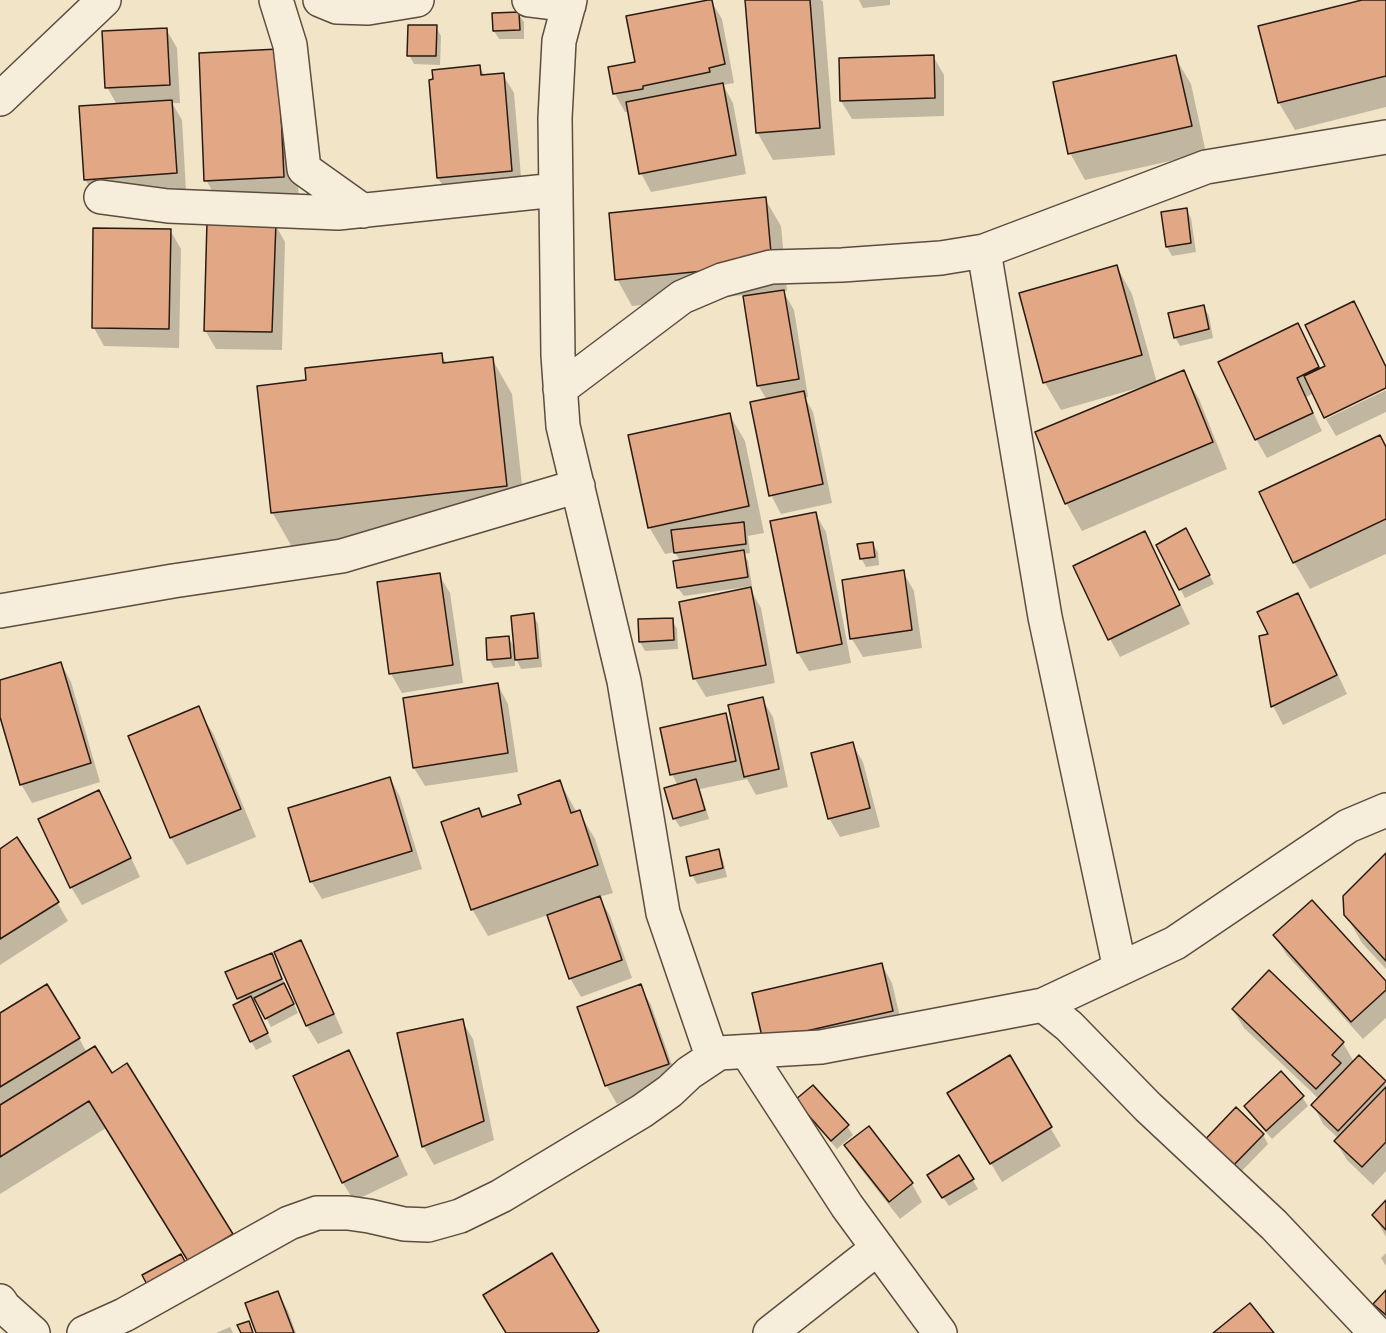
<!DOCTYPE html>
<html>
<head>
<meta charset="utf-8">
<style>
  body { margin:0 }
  canvas { display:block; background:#f1e4c7 }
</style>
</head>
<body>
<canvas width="1386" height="1333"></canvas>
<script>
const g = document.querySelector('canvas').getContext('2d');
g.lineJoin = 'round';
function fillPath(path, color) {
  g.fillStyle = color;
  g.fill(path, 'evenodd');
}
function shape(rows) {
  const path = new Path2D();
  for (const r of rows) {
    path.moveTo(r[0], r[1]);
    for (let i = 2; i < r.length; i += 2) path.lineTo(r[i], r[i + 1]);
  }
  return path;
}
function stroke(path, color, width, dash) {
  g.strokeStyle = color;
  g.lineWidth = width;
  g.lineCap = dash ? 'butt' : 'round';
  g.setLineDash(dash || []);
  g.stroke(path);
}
fillPath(shape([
  [747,0,821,0,823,2,835,155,773,160,757,132],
  [859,0,890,0,890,5,863,8],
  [1369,0,1386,0,1386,107,1295,130,1279,103],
  [711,1,722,19,734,83,723,85,733,103,746,174,651,192,641,173,629,112,625,112,615,94,610,68,636,63],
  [518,13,524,22,524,39,499,39,494,31],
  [436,27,441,36,440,65,414,64,409,55],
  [166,29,177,48,180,103,172,103,182,120,186,191,96,198,85,179,117,105,107,87],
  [933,56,944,75,944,116,852,119,841,101],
  [1175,57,1191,84,1206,153,1085,180,1070,153],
  [480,67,485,76,503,75,514,93,522,189,449,196,438,178,430,82],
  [293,78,299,204,222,208,206,180],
  [765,199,781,226,787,291,783,291,794,310,808,397,805,398,813,412,832,503,781,514,771,495,767,400,758,385,744,295,632,306,617,279],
  [1186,209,1191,218,1196,252,1172,256,1167,247,1162,213],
  [275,224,285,242,282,350,216,349,205,330],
  [170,230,181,249,179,348,104,346,94,328],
  [1117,267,1132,294,1157,383,1183,372,1199,399,1227,469,1082,531,1066,503,1145,388,1145,386,1061,410,1045,383,1021,294],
  [1354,302,1364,321,1386,366,1386,386,1314,393,1306,397,1322,431,1267,458,1256,439,1298,325,1321,370,1327,367],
  [1204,307,1209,316,1213,338,1180,346,1175,337],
  [441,355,447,364,492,359,512,394,526,521,292,547,272,512,308,381],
  [1386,390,1386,412,1336,436,1326,419],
  [729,414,745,441,764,533,748,536,750,553,744,554,748,561,752,586,684,596,678,588,680,561,675,552,665,554,649,527],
  [1386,448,1386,554,1310,589,1294,562],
  [815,513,826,532,851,663,809,671,798,653,772,522],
  [1145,533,1155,551,1190,624,1120,657,1110,639],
  [1191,539,1214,584,1185,598,1158,545],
  [872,543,878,552,879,565,866,567,861,558],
  [903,572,914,591,922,648,863,657,852,639,844,581],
  [439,575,450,593,463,683,402,693,391,674,379,584],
  [750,589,761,608,775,683,706,697,695,679],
  [1298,594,1309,613,1347,694,1283,725,1273,706,1261,637,1270,635],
  [533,615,538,624,542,667,521,669,515,657,515,666,494,668,489,659,508,637,516,650],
  [672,620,677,629,678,649,645,651,640,642],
  [61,663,71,682,100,782,32,803,21,784,0,712,0,681],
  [498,685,508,704,518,772,425,786,414,768],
  [762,699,773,717,788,787,756,795,747,779,700,789,709,819,680,827,674,818,678,786,672,774,725,715,735,732],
  [198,708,214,735,256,837,187,865,171,838,130,736],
  [852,744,863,762,880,827,840,837,829,818],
  [390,778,400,797,422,869,322,899,311,881],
  [560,782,577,813,579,812,595,839,613,893,599,897,610,916,632,978,581,997,570,978,548,915,488,936,472,909,479,810,484,819,522,805],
  [98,792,109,810,140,877,82,905,71,887],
  [0,850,57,902,68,921,0,965],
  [718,851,723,860,727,877,697,884,692,875],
  [1386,855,1386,969,1362,943,1346,915],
  [1275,935,1386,984,1386,1018,1363,1039,1286,954],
  [301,942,311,961,343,1033,318,1044,307,1026,276,953],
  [276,963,298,1013,271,1027,257,1001,253,1003,272,1042,256,1050,251,1041,241,1003,227,973],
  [882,965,892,983,903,1030,764,1041],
  [1269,972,1343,1043,1354,1062,1384,1082,1386,1085,1386,1171,1373,1185,1347,1160,1336,1142,1339,1139,1323,1124,1313,1105,1319,1099,1244,1028,1233,1010],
  [640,986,651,1005,678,1082,617,1104,606,1085],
  [0,1014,79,1038,87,1053,111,1075,127,1065,247,1262,205,1288,106,1128,0,1194],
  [462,1021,473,1039,494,1140,434,1165,423,1146],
  [349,1052,359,1070,408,1175,354,1201,343,1183,295,1077],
  [1009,1057,1061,1146,1002,1182,949,1093],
  [1302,1097,1308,1106,1272,1139,1251,1115,1245,1106],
  [802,1109,847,1126,853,1135,837,1149],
  [1263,1135,1268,1144,1232,1181,1205,1156],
  [846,1145,912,1184,922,1202,900,1219,857,1164],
  [959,1157,978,1189,949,1206,934,1184],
  [1386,1203,1386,1237,1374,1215],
  [1386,1253,1386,1266,1381,1258],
  [278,1293,288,1311,296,1333,258,1333],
  [1386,1293,1386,1318,1380,1313,1375,1304],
  [230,1327,233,1333,216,1333]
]), '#0003');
const building = shape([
  [708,0,712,0,725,64,709,68,710,72,643,86,643,89,613,94,608,67,635,62,626,16,708,0],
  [745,0,810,0,820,128,756,133,745,0],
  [1362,0,1386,0,1386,76,1278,103,1258,26,1362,0],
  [519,12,520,30,493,31,492,13,519,12],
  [408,25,437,25,436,56,407,56,408,25],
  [167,28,170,85,105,88,102,31,167,28],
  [278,49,284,177,204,181,199,53,278,49],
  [934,55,935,98,840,101,839,58,934,55],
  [1176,55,1192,126,1068,154,1053,82,1176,55],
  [480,65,481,75,504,73,512,171,437,178,429,80,433,79,432,70,480,65],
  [723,83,736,155,639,174,626,102,723,83],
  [172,100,177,173,84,180,79,106,172,100],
  [766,197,772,264,615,280,609,213,766,197],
  [1187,208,1191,243,1166,247,1161,212,1187,208],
  [207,221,276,222,272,332,204,331,207,221],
  [93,228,171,229,169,329,92,328,93,228],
  [1117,265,1142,355,1043,383,1019,293,1117,265],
  [784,290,799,379,757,386,743,296,784,290],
  [1354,301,1386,367,1386,388,1324,418,1304,376,1325,366,1305,325,1354,301],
  [1204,305,1209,329,1174,338,1168,313,1204,305],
  [1298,323,1319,367,1297,378,1313,413,1255,440,1218,362,1298,323],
  [442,353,443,363,493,357,507,486,271,513,257,386,306,380,305,368,442,353],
  [1184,370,1213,442,1065,504,1035,432,1184,370],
  [804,391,823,484,769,496,750,402,804,391],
  [730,413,749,506,648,528,628,435,730,413],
  [1380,435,1386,447,1386,519,1293,563,1259,492,1380,435],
  [816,512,842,644,797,653,770,521,816,512],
  [744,522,746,544,674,553,671,530,744,522],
  [1186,528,1210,575,1179,590,1156,545,1186,528],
  [1145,531,1180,605,1108,640,1073,566,1145,531],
  [873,542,875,557,860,559,857,544,873,542],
  [744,550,748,577,677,588,673,561,744,550],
  [904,570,912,630,850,639,842,580,904,570],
  [440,573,453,665,389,674,377,582,440,573],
  [751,587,766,665,693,679,679,602,751,587],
  [1298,593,1337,675,1271,707,1259,636,1268,634,1257,612,1298,593],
  [534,613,538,658,515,660,511,616,534,613],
  [673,618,674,640,639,642,638,619,673,618],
  [509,636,511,658,487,660,486,638,509,636],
  [61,662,91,763,20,785,0,717,0,680,61,662],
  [498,683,508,753,413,768,403,698,498,683],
  [763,697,779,769,744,777,728,705,763,697],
  [199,706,241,809,170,838,128,736,199,706],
  [726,713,736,761,670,775,660,728,726,713],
  [853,742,870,808,828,819,811,753,853,742],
  [390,777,412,851,310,882,288,808,390,777],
  [696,779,705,810,673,819,664,788,696,779],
  [560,780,571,813,580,810,598,865,471,910,441,822,479,808,482,817,521,804,518,795,560,780],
  [99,790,131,858,70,888,38,819,99,790],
  [17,837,59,902,0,939,0,849,17,837],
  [719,849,723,868,690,876,686,857,719,849],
  [1386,853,1386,961,1344,915,1343,896,1386,853],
  [600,896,622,960,569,979,547,915,600,896],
  [1312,900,1386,981,1386,990,1351,1022,1273,935,1312,900],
  [301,940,334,1014,306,1026,274,952,301,940],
  [272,953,282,979,237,999,225,972,272,953],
  [882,963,893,1011,763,1041,752,993,882,963],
  [1269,970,1344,1042,1332,1055,1341,1063,1316,1089,1232,1009,1269,970],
  [284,983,294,1004,265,1019,254,998,284,983],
  [47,984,80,1038,0,1087,0,1013,47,984],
  [641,984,669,1064,605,1086,577,1007,641,984],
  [251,996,268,1033,250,1042,233,1005,251,996],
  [463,1019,484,1121,422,1147,397,1033,463,1019],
  [95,1046,112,1073,127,1063,233,1234,188,1261,89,1101,0,1157,0,1105,95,1046],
  [349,1050,398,1156,342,1183,293,1076,349,1050],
  [1010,1055,1052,1127,990,1164,947,1093,1010,1055],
  [1359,1055,1386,1081,1338,1131,1311,1105,1359,1055],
  [1281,1071,1304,1096,1266,1131,1244,1106,1281,1071],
  [813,1085,849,1125,831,1141,795,1100,813,1085],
  [1386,1087,1386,1142,1362,1167,1334,1141,1386,1087],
  [1236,1107,1264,1134,1226,1173,1198,1147,1236,1107],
  [869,1126,913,1183,889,1202,844,1145,869,1126],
  [959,1155,974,1179,942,1198,927,1175,959,1155],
  [1386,1200,1386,1230,1372,1215,1386,1200],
  [552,1253,599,1331,596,1333,506,1333,483,1295,552,1253],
  [181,1254,191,1273,152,1294,142,1275,181,1254],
  [1386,1290,1386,1315,1373,1304,1386,1290],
  [278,1291,294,1333,256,1333,245,1303,278,1291],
  [1250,1303,1274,1333,1213,1333,1250,1303],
  [249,1321,253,1333,241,1333,237,1325,249,1321]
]);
fillPath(building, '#e2a785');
stroke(building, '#2a1b12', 1.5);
const minor = shape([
  [276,0,290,45,304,169,363,211],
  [320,0,337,7,368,8,417,0],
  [529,0,569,5],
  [570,0,559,41,555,118,558,355,563,426,624,681,663,913,712,1056],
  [0,99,104,0],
  [101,197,168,206,338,213,556,190],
  [984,251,1045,617,1120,969],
  [560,389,682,297,722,280,771,267,842,265,941,258,984,251,1206,167,1386,137],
  [0,611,173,581,342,556,578,486],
  [1043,1005,1069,1026,1148,1107,1274,1225,1376,1333],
  [747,1052,847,1206,940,1333],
  [0,1301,4,1307,33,1333],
  [84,1333,124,1315,289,1223,317,1213,348,1213,369,1216,404,1224,428,1225,460,1216,501,1196,642,1111,670,1091,689,1073,719,1053,821,1047,1043,1005,1175,943,1348,826,1386,810],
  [770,1333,878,1248]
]);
stroke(minor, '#5c4d3f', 36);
stroke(minor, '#f6eddb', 33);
</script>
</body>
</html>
